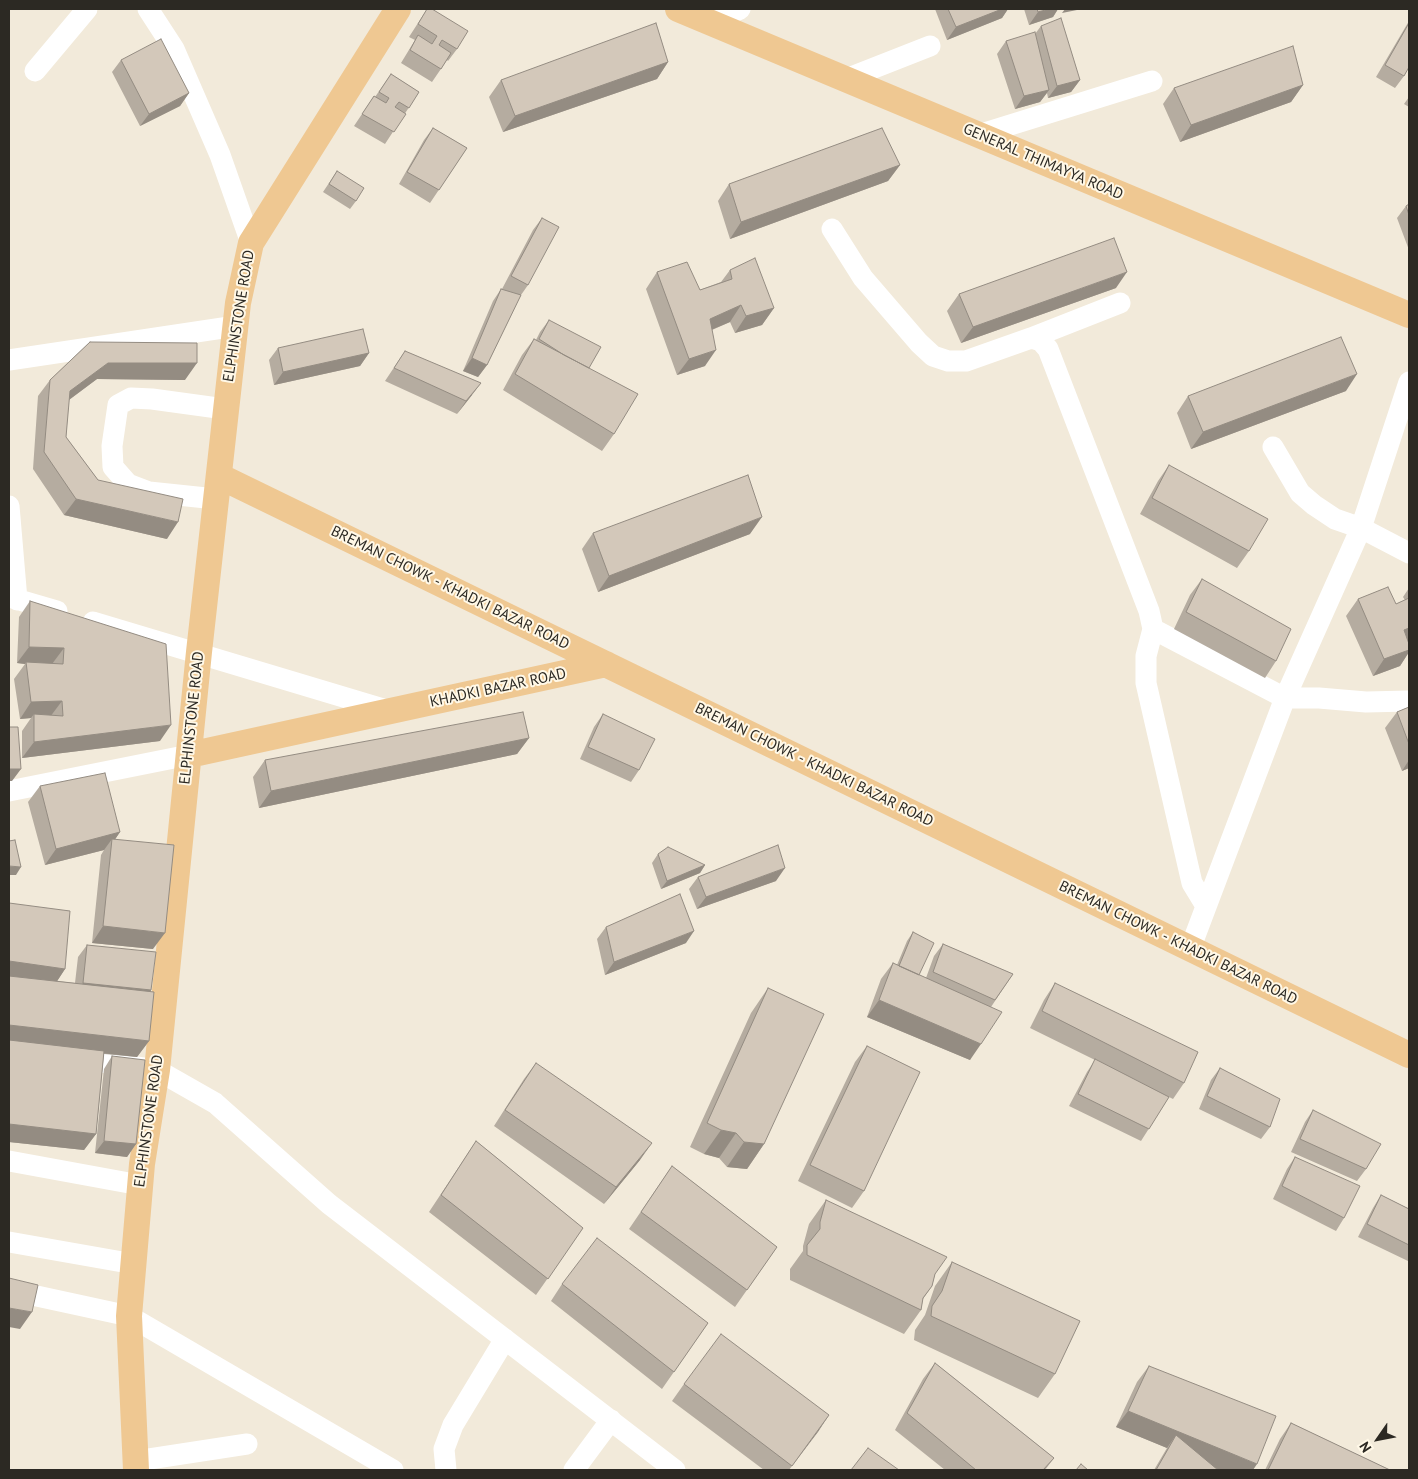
<!DOCTYPE html>
<html>
<head>
<meta charset="utf-8">
<style>
  body { margin:0 }
  #map { position:relative; width:1418px; height:1479px; overflow:hidden; background:#f2eada; font-family:"PT Sans",sans-serif }
  canvas { display:block }
  .frame { position:absolute; inset:0; border:10px solid #2c2923; pointer-events:none }
  .north { position:absolute; left:1353px; top:1414px; width:50px; height:50px; -webkit-text-stroke:4px #fff8e7; paint-order:stroke; rotate:237deg; font-size:14px; font-weight:700; line-height:20px; text-align:center; color:#2c2923 }
  .north::after { content:''; display:block; margin:auto; width:18px; height:22px; background:#2c2923; clip-path:polygon(50% 0,100% 100%,50% 72%,0 100%) }
</style>
</head>
<body>
<div id="map">
<canvas width="1418" height="1479"></canvas>
<div class="frame"></div>
<div class="north">N</div>
</div>
<script>
const g = document.querySelector('canvas').getContext('2d');
g.lineJoin = 'round';
function shape(rows) {
  const path = new Path2D();
  for (const r of rows) {
    path.moveTo(r[0], r[1]);
    for (let i = 2; i < r.length; i += 2) path.lineTo(r[i], r[i + 1]);
  }
  return path;
}
function stroke(path, color, width, dash) {
  g.strokeStyle = color;
  g.lineWidth = width;
  g.lineCap = dash ? 'butt' : 'round';
  g.setLineDash(dash || []);
  g.stroke(path);
}
function fillPath(path, color) {
  g.fillStyle = color;
  g.fill(path, 'evenodd');
}
function write(font, color, halo, rows, align = 'center') {
  g.font = font + ' "PT Sans",sans-serif';
  g.lineWidth = 4;
  g.setLineDash([]);
  g.textBaseline = 'middle';
  g.strokeStyle = halo;
  g.fillStyle = color;
  for (const [text, x, y, turn = 0] of rows) {
    g.save();
    g.translate(x, y);
    g.rotate((+turn || 0) * Math.PI / 180);
    g.textAlign = isNaN(turn) ? turn : align;
    if (halo) g.strokeText(text, 0, 0);
    g.fillText(text, 0, 0);
    g.restore();
  }
}
stroke(shape([
  [148,9,174,49,220,155,251,243],
  [710,22,740,9],
  [35,71,87,9],
  [846,79,930,46],
  [978,135,1152,81],
  [832,229,863,278,919,343,933,356,948,361,966,361,1031,338,1041,341,1048,349,1149,611,1153,629,1146,656,1146,683,1192,883,1206,906],
  [1031,338,1120,303],
  [9,360,236,326],
  [1273,447,1300,493,1314,505,1335,519,1361,528,1409,553],
  [216,499,149,492,128,484,113,467,112,446,118,405,131,398,152,399,225,409],
  [9,506,17,600],
  [9,597,57,611],
  [93,622,390,711],
  [1153,629,1285,698,1319,698,1366,702,1409,701],
  [9,791,189,755],
  [1190,949,1285,698,1361,528,1409,382],
  [74,1058,157,1070,215,1103,329,1204,675,1470],
  [9,1161,140,1185],
  [9,1242,134,1264],
  [9,1290,129,1316,393,1470],
  [136,1461,247,1444],
  [446,1470,444,1449,453,1425,505,1339],
  [574,1470,611,1420]
]), '#fff', 21);
stroke(shape([
  [678,9,1409,315],
  [219,476,1409,1055],
  [189,755,606,664],
  [136,1470,129,1316,142,1164,157,1070,199,652,238,303,251,243,398,9]
]), '#efc892', 26);
fillPath(shape([
  [427,9,457,49,448,61,447,60,432,82,401,63,415,40,409,37],
  [935,9,1008,9,1002,18,947,40],
  [1024,9,1058,9,1053,17,1029,25],
  [1409,21,1409,67,1404,76,1395,88,1376,77],
  [1041,26,1080,80,1071,92,1048,98,1047,93,1040,102,1015,109,997,54,1006,41,1035,34],
  [121,60,189,93,180,106,140,126,112,72],
  [668,62,657,79,503,132,489,97,501,80],
  [391,74,419,92,385,144,354,126,374,96,375,97],
  [1303,85,1291,102,1180,142,1163,104,1174,88],
  [1409,97,1409,107,1404,104],
  [433,128,467,148,430,203,399,184,424,140],
  [900,165,888,181,730,239,718,201,729,184],
  [337,171,356,201,350,209,323,192],
  [1409,204,1409,250,1397,218,1406,206],
  [542,218,528,285,521,295,487,365,478,377,463,371,493,301,501,289,505,290,502,289,533,230],
  [730,270,774,308,762,325,735,333,730,322,712,330,705,366,677,375,646,289,657,272,700,290,721,282],
  [1116,288,961,343,947,311,959,294],
  [549,320,589,368,614,434,602,451,503,390,522,355,534,339,536,340,540,332],
  [90,342,185,380,97,379,69,400,66,437,98,480,167,539,64,515,33,469,38,396,50,380],
  [278,348,369,353,360,366,274,385,269,360],
  [405,351,472,395,457,414,385,381],
  [1346,391,1191,449,1177,413,1188,396],
  [1169,465,1249,551,1237,568,1140,514,1158,481],
  [593,533,750,534,598,592,582,549],
  [1202,579,1276,661,1265,678,1174,629,1190,595],
  [1409,588,1409,640,1408,641,1409,644,1409,652,1400,666,1373,676,1346,616,1358,599,1396,604,1405,600,1403,597],
  [30,601,160,741,22,758,22,731,31,718,20,719,14,679,25,664,17,663,19,617],
  [1409,707,1409,768,1402,771,1385,728,1397,712],
  [603,714,639,770,631,782,580,759,594,727],
  [529,738,517,754,259,808,253,777,265,760],
  [40,786,120,832,115,839,153,949,92,943,101,855,104,850,45,865,28,802],
  [658,854,705,865,700,873,661,889,652,863],
  [698,877,776,881,697,909,689,889],
  [9,903,65,969,57,981,75,983,78,957,87,945,151,990,151,991,149,1041,137,1057,104,1054,96,1134,84,1150,9,1142],
  [606,927,686,943,605,975,597,939],
  [913,932,919,975,926,978,934,956,943,944,1013,974,991,1007,970,1060,867,1017,881,979,893,963,897,965,907,941],
  [1055,983,1184,1083,1173,1099,1169,1097,1141,1141,1069,1106,1087,1072,1095,1060,1030,1028,1044,1000],
  [768,988,764,1144,747,1169,727,1167,719,1158,704,1154,690,1147,751,1013],
  [867,1046,864,1191,852,1208,798,1181,855,1062],
  [112,1056,136,1144,127,1157,95,1153,104,1069],
  [536,1063,640,1160,604,1204,494,1126,524,1079],
  [1220,1068,1270,1127,1261,1139,1199,1109,1211,1080],
  [1313,1110,1366,1169,1357,1181,1291,1152,1305,1122],
  [476,1141,583,1228,536,1295,429,1212],
  [1295,1157,1344,1218,1336,1231,1273,1199,1287,1169],
  [672,1166,777,1247,735,1307,629,1229],
  [1381,1195,1409,1209,1409,1258,1408,1261,1358,1237,1373,1208],
  [826,1200,935,1274,932,1286,923,1299,921,1310,904,1334,790,1280,790,1269,803,1251,803,1246,809,1224],
  [952,1262,1055,1374,1038,1398,914,1340,915,1330,925,1315,935,1286],
  [562,1284,708,1323,662,1389,551,1301],
  [935,1363,1054,1458,1045,1470,945,1470,895,1430,923,1379],
  [1149,1366,1253,1470,1220,1470,1216,1468,1218,1470,1154,1470,1167,1448,1116,1427,1137,1382],
  [684,1384,829,1415,789,1470,764,1470,672,1401],
  [1291,1423,1390,1470,1265,1470,1280,1439]
]), '#b5aca0');
fillPath(shape([
  [1002,9,1008,9,1002,18,947,40,956,27],
  [1049,9,1058,9,1053,17,1029,25,1038,12],
  [1065,9,1082,9,1062,13],
  [668,62,657,79,503,132,515,116],
  [1080,80,1071,92,1048,98,1057,86],
  [1303,85,1291,102,1180,142,1191,125],
  [1049,90,1040,102,1015,109,1024,96],
  [189,93,180,106,140,126,149,114],
  [900,165,888,181,730,239,741,222],
  [1127,272,1116,288,961,343,973,327],
  [741,305,730,322,699,335,710,319],
  [774,308,762,325,735,333,746,316],
  [716,350,705,366,677,375,689,359],
  [369,353,360,366,274,385,283,372],
  [472,358,487,365,478,377,463,371],
  [108,363,197,363,185,380,97,379,58,408,70,391],
  [1357,374,1346,391,1191,449,1203,432],
  [481,383,472,395,457,414,466,401],
  [76,499,178,522,167,539,64,515],
  [762,517,750,534,598,592,609,576],
  [1409,628,1409,640,1392,647,1404,630],
  [29,647,64,648,52,664,26,662,25,664,17,663],
  [1409,650,1409,652,1400,666,1373,676,1384,659],
  [62,701,50,717,34,714,31,718,20,719,31,702],
  [171,725,160,741,22,758,34,742],
  [529,738,517,754,259,808,271,791],
  [1409,760,1409,768,1402,771],
  [9,769,21,769,12,781,9,781],
  [120,832,112,844,112,839,104,850,45,865,56,849],
  [705,865,700,873,661,889,667,881],
  [9,866,21,867,16,875,9,875],
  [785,868,776,881,697,909,706,897],
  [103,926,165,933,153,949,92,943],
  [694,931,686,943,605,975,614,962],
  [9,961,65,969,54,986,9,979],
  [83,983,151,990,143,1003,74,995],
  [879,1000,981,1044,970,1060,867,1017],
  [9,1025,149,1041,137,1057,9,1043],
  [9,1124,96,1134,84,1150,9,1142],
  [721,1130,736,1133,719,1158,704,1154],
  [104,1141,136,1144,127,1157,95,1153],
  [744,1142,764,1144,747,1169,727,1167],
  [652,1143,640,1160,604,1204,616,1187],
  [9,1308,32,1312,20,1329,9,1327],
  [1128,1411,1257,1464,1253,1470,1220,1470,1168,1449,1176,1435,1167,1448,1116,1427],
  [829,1415,818,1432,789,1470,792,1466]
]), '#948c82');
const building = shape([
  [427,9,432,9,468,31,457,49,442,40,439,45,451,53,441,69,410,50,418,35,432,44,437,36,418,24,427,9],
  [948,9,1002,9,956,27,948,9],
  [1037,9,1049,9,1038,12,1037,9],
  [1061,18,1080,80,1057,86,1041,26,1061,18],
  [656,23,668,62,515,116,501,80,656,23],
  [1409,23,1409,67,1404,76,1385,65,1409,23],
  [1035,32,1049,90,1024,96,1006,41,1035,32],
  [161,39,189,93,149,114,121,60,161,39],
  [1293,46,1303,85,1191,125,1174,88,1293,46],
  [391,74,419,92,409,108,399,102,395,107,406,114,394,132,362,114,374,96,386,103,389,98,379,92,391,74],
  [433,128,467,148,439,190,407,172,433,128],
  [882,128,900,165,741,222,729,184,882,128],
  [337,171,364,188,356,201,329,184,337,171],
  [1409,204,1409,215,1406,206,1409,204],
  [542,218,559,227,528,285,511,276,542,218],
  [1114,238,1127,272,973,327,959,294,1114,238],
  [755,258,774,308,746,316,741,305,710,319,716,350,689,359,657,272,687,262,700,290,732,279,730,270,755,258],
  [501,289,521,295,487,365,472,358,501,289],
  [549,320,601,347,589,368,564,355,539,339,549,320],
  [363,329,369,353,283,372,278,348,363,329],
  [1341,337,1357,374,1203,432,1188,396,1341,337],
  [534,339,638,394,614,434,515,374,534,339],
  [90,342,197,343,197,363,108,363,70,391,66,437,98,480,183,499,178,522,76,499,44,452,50,380,90,342],
  [405,351,481,383,466,401,394,368,405,351],
  [1169,465,1268,519,1249,551,1152,498,1169,465],
  [748,475,762,517,609,576,593,533,748,475],
  [1202,579,1291,629,1276,661,1186,612,1202,579],
  [1388,587,1396,604,1409,598,1409,628,1404,630,1409,644,1409,650,1384,659,1358,599,1388,587],
  [30,601,166,644,171,725,34,742,34,714,63,716,62,701,31,702,26,662,63,664,64,648,29,647,30,601],
  [1409,707,1409,744,1397,712,1409,707],
  [523,712,529,738,271,791,265,760,523,712],
  [603,714,655,739,639,770,588,747,603,714],
  [9,727,18,727,21,769,9,769,9,727],
  [105,773,120,832,56,849,40,786,105,773],
  [112,839,174,845,165,933,103,926,112,839],
  [15,840,21,867,9,866,9,841,15,840],
  [778,845,785,868,706,897,698,877,778,845],
  [668,847,705,865,667,881,658,854,668,847],
  [680,894,694,931,614,962,606,927,680,894],
  [9,903,70,911,65,969,9,961,9,903],
  [913,932,934,943,919,975,899,966,913,932],
  [943,944,1013,974,995,1000,933,972,943,944],
  [87,945,156,952,151,990,83,983,87,945],
  [893,963,1002,1012,981,1044,879,1000,893,963],
  [9,976,154,992,149,1041,9,1025,9,976],
  [1055,983,1198,1052,1184,1083,1042,1011,1055,983],
  [768,988,824,1014,764,1144,744,1142,736,1133,721,1130,707,1123,768,988],
  [9,1040,104,1051,96,1134,9,1124,9,1040],
  [867,1046,920,1072,864,1191,810,1165,867,1046],
  [112,1056,145,1060,136,1144,104,1141,112,1056],
  [1095,1059,1169,1097,1149,1129,1078,1094,1095,1059],
  [536,1063,652,1143,616,1187,505,1110,536,1063],
  [1220,1068,1280,1099,1270,1127,1207,1096,1220,1068],
  [1313,1110,1381,1144,1366,1169,1300,1139,1313,1110],
  [476,1141,583,1228,548,1279,441,1195,476,1141],
  [1295,1157,1360,1186,1344,1218,1282,1186,1295,1157],
  [672,1166,777,1247,747,1290,641,1212,672,1166],
  [1381,1195,1409,1209,1409,1245,1367,1224,1381,1195],
  [826,1200,947,1257,935,1274,932,1286,923,1298,921,1310,807,1255,807,1245,820,1229,820,1222,826,1200],
  [597,1238,708,1323,674,1372,562,1284,597,1238],
  [952,1262,1080,1321,1055,1374,931,1316,932,1306,942,1291,952,1262],
  [9,1278,38,1285,32,1312,9,1308,9,1278],
  [721,1334,829,1415,792,1466,684,1384,721,1334],
  [935,1363,1054,1458,1043,1470,976,1470,907,1413,935,1363],
  [1149,1366,1276,1416,1257,1464,1128,1411,1149,1366],
  [1291,1423,1390,1470,1268,1470,1291,1423],
  [1176,1435,1218,1470,1156,1470,1176,1435],
  [868,1448,899,1470,851,1470,868,1448],
  [1081,1464,1088,1470,1076,1470,1081,1464]
]);
fillPath(building, '#d3c8ba');
stroke(building, '#948c82', 1);
write('15px', '#2c2923', '#fff8e7', [
  ["GENERAL THIMAYYA ROAD",1043,162,23],
  ["ELPHINSTONE ROAD",239,316,-81],
  ["BREMAN CHOWK - KHADKI BAZAR ROAD",450,588,26],
  ["KHADKI BAZAR ROAD",498,688,-12],
  ["ELPHINSTONE ROAD",192,718,-84],
  ["BREMAN CHOWK - KHADKI BAZAR ROAD",814,765,26],
  ["BREMAN CHOWK - KHADKI BAZAR ROAD",1178,943,26],
  ["ELPHINSTONE ROAD",149,1121,-82]
]);
</script>
</body>
</html>
